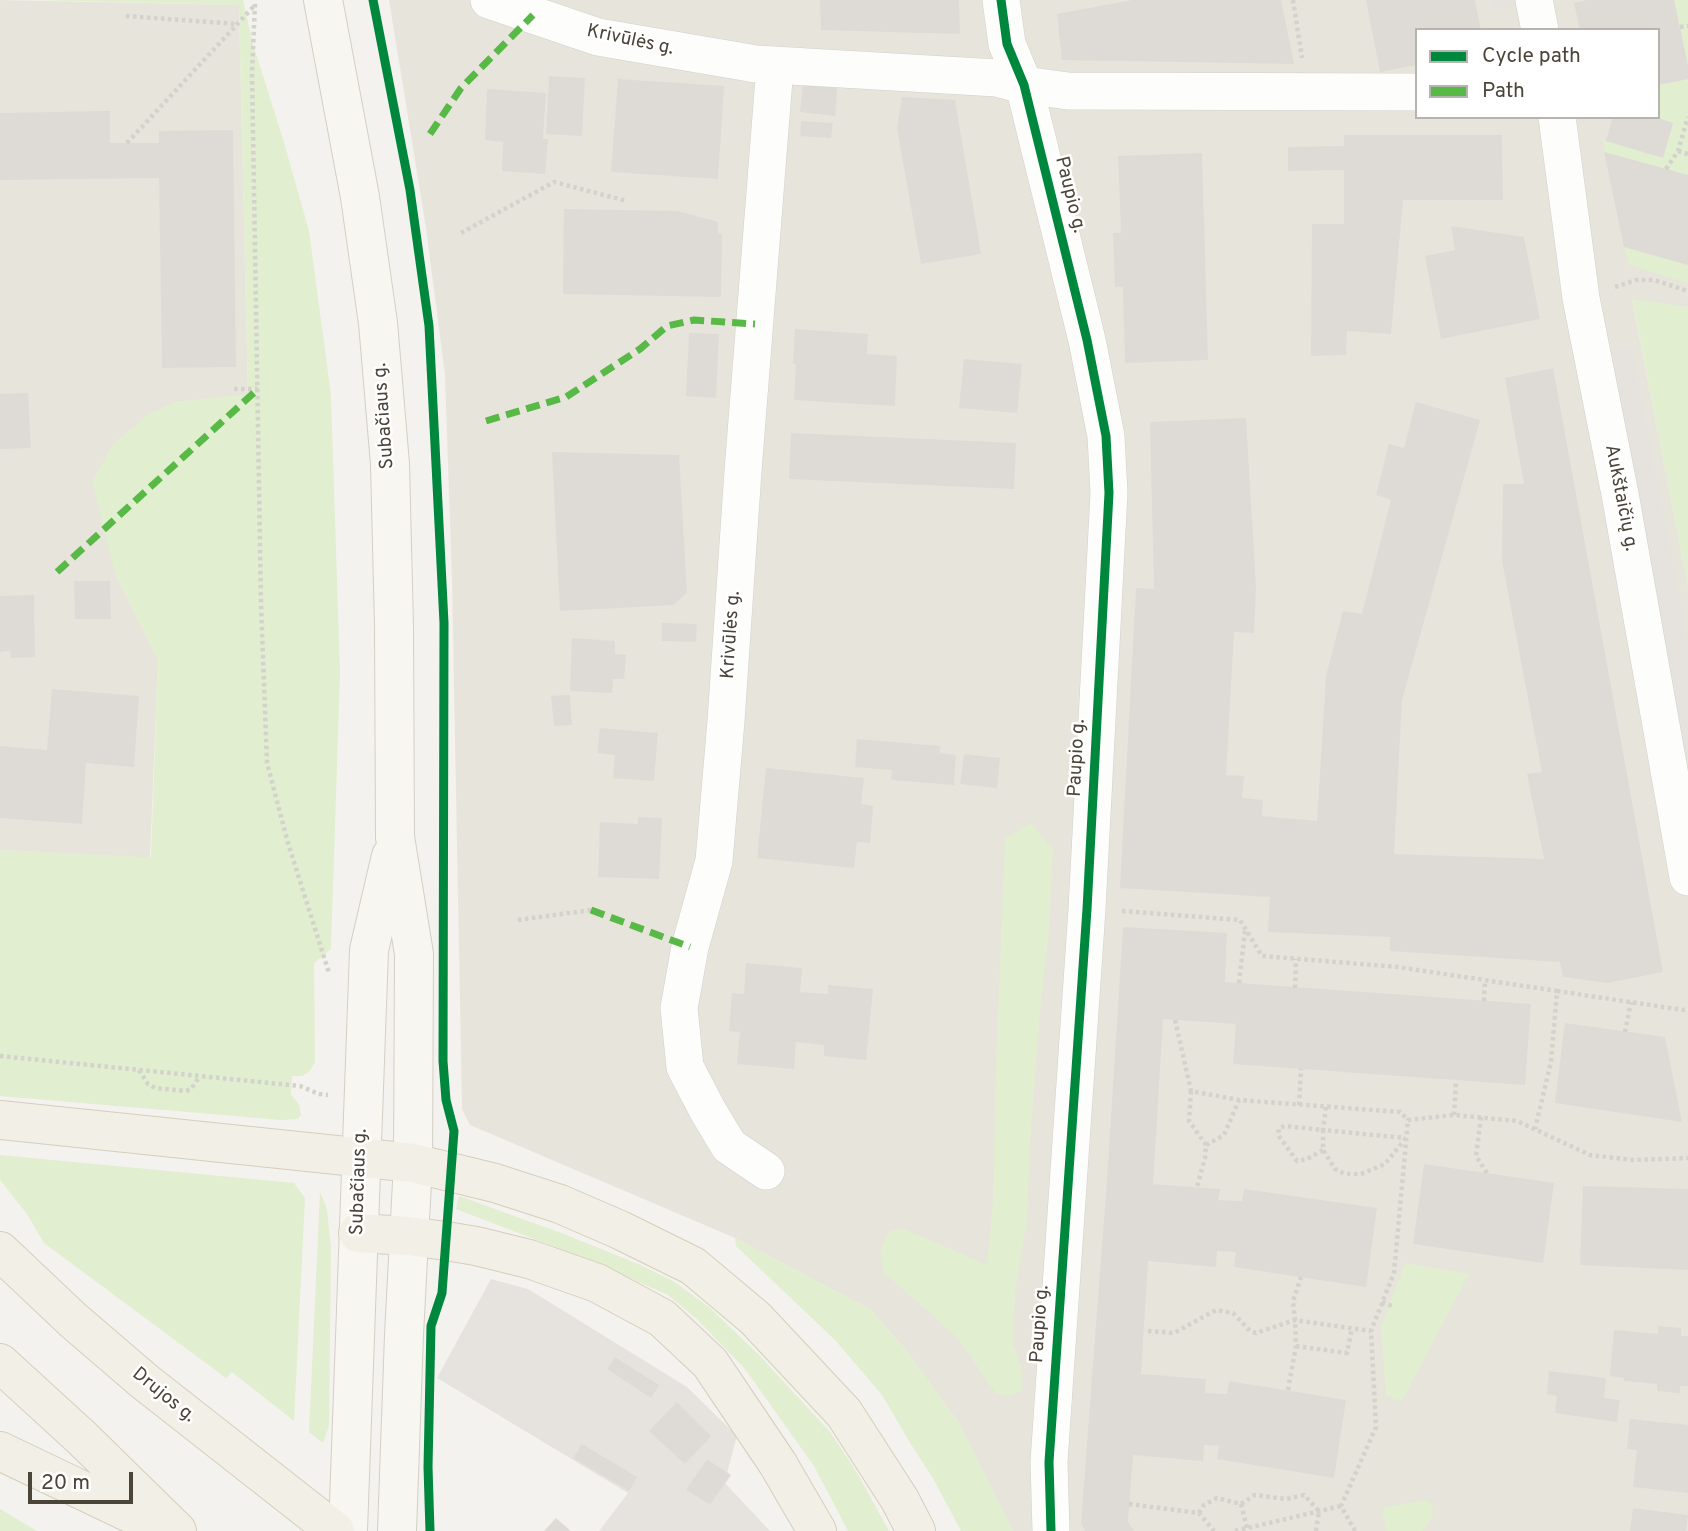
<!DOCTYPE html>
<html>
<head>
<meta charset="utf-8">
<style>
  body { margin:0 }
  #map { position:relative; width:1688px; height:1531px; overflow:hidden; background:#f4f2ee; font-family:Overpass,sans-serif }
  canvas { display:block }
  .legend { position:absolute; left:1415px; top:28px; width:245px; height:91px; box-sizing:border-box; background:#fff; border:2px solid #b7b4b0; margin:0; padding:9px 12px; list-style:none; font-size:21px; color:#4b4439 }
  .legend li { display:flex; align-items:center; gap:14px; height:35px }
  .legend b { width:35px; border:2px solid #b7b4b0 }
  .scale { position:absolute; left:28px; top:1472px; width:105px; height:32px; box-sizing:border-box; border:4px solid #4b4439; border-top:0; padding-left:9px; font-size:21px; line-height:24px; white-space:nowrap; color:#4b4439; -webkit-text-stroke:5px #fff; paint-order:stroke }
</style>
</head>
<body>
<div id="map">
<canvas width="1688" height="1531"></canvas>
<ul class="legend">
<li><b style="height:9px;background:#00873e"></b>Cycle path</li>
<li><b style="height:9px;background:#58b947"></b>Path</li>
</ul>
<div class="scale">20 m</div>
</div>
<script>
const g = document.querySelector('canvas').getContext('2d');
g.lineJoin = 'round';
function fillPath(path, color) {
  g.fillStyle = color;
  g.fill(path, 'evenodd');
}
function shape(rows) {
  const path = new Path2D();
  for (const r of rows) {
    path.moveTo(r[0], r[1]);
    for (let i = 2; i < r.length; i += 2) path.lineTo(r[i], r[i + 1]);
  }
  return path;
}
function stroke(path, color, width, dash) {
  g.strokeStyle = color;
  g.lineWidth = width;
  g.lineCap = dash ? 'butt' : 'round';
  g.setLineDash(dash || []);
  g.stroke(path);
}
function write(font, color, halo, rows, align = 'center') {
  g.font = font + ' Overpass,sans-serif';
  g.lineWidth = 5;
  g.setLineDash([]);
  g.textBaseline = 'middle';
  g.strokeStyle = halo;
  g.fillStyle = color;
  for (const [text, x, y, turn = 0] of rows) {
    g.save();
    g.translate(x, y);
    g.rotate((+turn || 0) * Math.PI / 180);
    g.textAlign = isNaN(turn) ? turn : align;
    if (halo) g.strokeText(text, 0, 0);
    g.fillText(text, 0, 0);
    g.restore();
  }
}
fillPath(shape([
  [0,0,239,5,248,395,175,402,114,571,158,660,150,858,0,850],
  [389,0,1688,0,1688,307,1632,300,1688,586,1688,1531,1013,1531,959,1423,904,1348,871,1310,735,1238,470,1125,462,1109,452,581,445,375,426,228],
  [1417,30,1658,30,1658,117,1417,117]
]), '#e7e4dc');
fillPath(shape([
  [31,0,243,0,253,44,283,139,309,231,331,395,340,673,331,949,314,963,315,1062,310,1071,302,1076,292,1076,291,1094,299,1105,301,1115,298,1119,281,1120,0,1096,0,850,151,857,158,660,114,571,92,481,114,443,149,414,175,402,248,394,239,5],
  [1674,0,1688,0,1688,66],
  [1688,79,1688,175,1604,152,1602,139,1663,158,1673,123,1655,117,1658,117,1658,85],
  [1624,247,1688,265,1688,283,1629,265],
  [1632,299,1688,307,1688,586,1687,582],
  [1030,823,1053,849,1049,930,1040,1010,1030,1144,1027,1220,1015,1293,1013,1344,1021,1367,1023,1390,1010,1396,995,1393,960,1341,931,1314,884,1273,880,1250,889,1232,902,1228,987,1265,993,1201,996,1060,1005,839],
  [0,1155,294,1183,305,1198,294,1421,232,1372,226,1378,44,1243,27,1214,0,1180],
  [320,1192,327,1209,331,1249,329,1426,323,1443,309,1432],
  [459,1196,564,1234,638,1264,673,1281,709,1307,758,1354,830,1432,856,1471,889,1531,848,1531,814,1466,745,1369,698,1320,668,1295,589,1260,456,1209],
  [735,1238,871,1310,904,1348,959,1423,1013,1531,961,1531,934,1480,912,1446,882,1395,835,1340,736,1246],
  [1405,1263,1469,1274,1402,1401,1386,1396,1381,1328],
  [1426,1500,1432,1504,1433,1516,1423,1531,1386,1531,1382,1513,1385,1507],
  [0,1509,37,1531,0,1531]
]), '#e1eecf');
fillPath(shape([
  [1490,0,1514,0,1515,6,1492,11],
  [1631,346,1688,645,1688,760,1683,761,1605,352],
  [491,1279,528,1289,687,1387,737,1436,727,1473,707,1459,687,1490,710,1505,725,1483,770,1531,599,1531,628,1493,437,1378]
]), '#e6e3df');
fillPath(shape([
  [820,0,959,0,960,34,821,30],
  [1132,0,1281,0,1294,64,1062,60,1057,14],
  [1366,0,1475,0,1481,30,1417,30,1417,65,1380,72],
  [1587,0,1674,0,1688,66,1688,79,1658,85,1658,30,1580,30,1574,3],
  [549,76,585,78,582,136,546,134],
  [618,79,724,86,718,179,611,172],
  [803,85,837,88,835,116,800,112],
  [487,89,546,93,543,139,548,139,545,174,502,171,503,142,485,140],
  [902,97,955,100,981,254,921,264,897,128],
  [110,111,110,143,159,143,159,131,233,130,236,367,162,368,159,178,0,180,0,113],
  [1613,117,1655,117,1673,123,1663,158,1606,141],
  [801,121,833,123,831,138,800,136],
  [1344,135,1502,135,1503,200,1403,200,1391,334,1347,331,1346,355,1311,356,1312,224,1344,224,1344,170,1288,171,1288,147,1344,146],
  [1604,152,1688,175,1688,265,1624,247],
  [1202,153,1208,360,1125,363,1123,287,1115,287,1113,233,1121,233,1118,156],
  [564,209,678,211,718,222,718,234,722,234,721,297,563,294],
  [1451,226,1524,237,1540,319,1441,339,1425,256,1455,250],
  [795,329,868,334,867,354,897,356,895,406,794,400,796,364,793,364],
  [689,333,719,334,716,398,686,396],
  [964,359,1022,364,1017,413,959,408],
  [1553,368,1663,972,1607,983,1563,977,1560,962,1390,951,1390,937,1268,932,1270,897,1120,888,1136,588,1154,589,1150,422,1246,418,1256,588,1254,633,1234,632,1226,775,1244,776,1242,798,1263,800,1262,816,1317,821,1326,676,1343,611,1362,614,1391,500,1376,495,1389,444,1404,448,1416,402,1480,420,1402,700,1394,854,1544,859,1527,774,1542,772,1502,561,1503,484,1524,484,1505,378],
  [28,393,31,448,0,449,0,394],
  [791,433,1016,443,1014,489,789,479],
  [552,452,679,455,687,592,674,605,560,611],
  [74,581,110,581,111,619,75,619],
  [34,595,35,657,11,658,10,651,0,652,0,596],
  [662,623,697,624,696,642,662,641],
  [572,638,615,641,615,654,626,655,624,679,613,679,612,693,570,691],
  [52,689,139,696,134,767,86,763,82,824,0,818,0,746,47,750],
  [570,695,572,725,554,726,551,696],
  [600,728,658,733,654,781,613,778,615,755,597,753],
  [857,739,940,746,940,753,956,755,954,785,891,780,892,770,855,767],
  [964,754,1000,758,997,788,960,784],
  [766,768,864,778,861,804,873,806,870,843,857,842,854,868,757,858],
  [638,817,662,818,659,879,598,877,600,822,638,824],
  [1123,927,1227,933,1225,982,1531,1004,1525,1085,1233,1064,1236,1024,1163,1019,1153,1184,1220,1189,1218,1200,1242,1201,1244,1189,1377,1208,1366,1287,1234,1267,1236,1252,1217,1251,1216,1267,1148,1261,1141,1374,1206,1379,1205,1393,1227,1394,1229,1381,1346,1400,1334,1478,1217,1459,1219,1446,1204,1445,1203,1461,1133,1455,1128,1522,1134,1531,1085,1531,1081,1523,1107,1180],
  [746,963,802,968,800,992,828,994,828,985,873,989,866,1060,824,1056,824,1045,796,1042,794,1069,737,1064,740,1032,729,1031,732,993,744,994],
  [1565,1023,1665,1037,1682,1122,1555,1103],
  [1424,1164,1554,1183,1543,1263,1413,1244],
  [1583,1186,1688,1189,1688,1270,1580,1265],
  [1658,1326,1681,1328,1681,1336,1688,1336,1688,1386,1680,1386,1680,1393,1657,1391,1657,1384,1624,1381,1624,1378,1610,1376,1614,1330,1658,1334],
  [615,1357,659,1385,651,1398,607,1369],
  [1549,1371,1606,1378,1604,1398,1620,1400,1617,1422,1555,1413,1557,1396,1547,1394],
  [677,1402,711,1436,685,1464,649,1431],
  [1630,1419,1688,1425,1688,1493,1633,1487,1637,1450,1627,1449],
  [582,1444,637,1477,629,1491,573,1458],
  [707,1459,731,1475,710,1505,686,1490],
  [1633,1508,1688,1515,1686,1531,1630,1531],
  [556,1518,571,1531,544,1531]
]), '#dedbd6');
const street = shape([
  [489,0,598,37,756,64,997,78,1024,85,1068,91,1417,92],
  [1001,0,1007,44,1024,85,1087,340,1106,436,1109,493,1087,909,1049,1462,1051,1531],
  [1534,0,1540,30],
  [1557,117,1581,298,1620,494,1688,877],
  [766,1171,729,1146,708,1111,685,1067,679,1008,690,947,714,861,726,721,743,471,775,66]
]);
const secondary = shape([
  [323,0,360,197,378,323,390,464,394,626,395,837,414,954,413,1163,404,1335,397,1531],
  [348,1531,369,950,391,856]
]);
const primary = shape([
  [0,1120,413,1163,495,1183,560,1204,620,1230,693,1266,755,1318,844,1413,900,1500,916,1531],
  [358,1233,408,1236,446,1241,476,1246,529,1259,597,1283,662,1318,710,1363,778,1464,817,1531],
  [0,1251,73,1320,144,1381,335,1531],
  [0,1363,82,1438,177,1531],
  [0,1451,159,1527]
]);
stroke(street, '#d2d0cb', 38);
stroke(secondary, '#d3cfc5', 40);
stroke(primary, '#d6cebb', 40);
stroke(shape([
  [1293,0,1302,58],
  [255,4,252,72,261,604,267,763,288,843,329,973],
  [126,16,236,24],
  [1680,27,1688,26],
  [127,143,255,5],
  [1678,151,1688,154],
  [1666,169,1678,151,1688,117],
  [461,233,554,182,627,201],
  [1615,287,1636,280,1654,280,1688,291],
  [234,389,258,389],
  [1122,911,1240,920,1262,956,1398,967,1557,991,1551,1062,1535,1129],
  [518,920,591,910],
  [1239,983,1245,931],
  [1295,988,1296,959],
  [1557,991,1683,1010,1688,1009],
  [1484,1001,1485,980],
  [1175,1020,1191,1091,1239,1100,1400,1112,1408,1120],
  [1625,1032,1631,1002],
  [0,1056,300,1086,319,1094,328,1095],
  [139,1070,148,1084,155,1088,186,1091,191,1089,200,1076],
  [1191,1091,1189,1121,1206,1145,1205,1158,1197,1187],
  [1299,1105,1301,1069],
  [1326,1107,1323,1130,1405,1138],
  [1454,1115,1456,1081],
  [1481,1117,1476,1156,1487,1173],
  [1206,1145,1224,1135,1239,1100],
  [1323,1150,1307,1159,1297,1161,1278,1135,1279,1128,1285,1126,1323,1130,1323,1150,1335,1169,1345,1174,1361,1174,1385,1164,1406,1138],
  [1382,1302,1394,1307],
  [1148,1331,1174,1333,1216,1310,1233,1313,1250,1331,1256,1333,1295,1320,1371,1331],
  [1296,1346,1347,1353,1352,1328],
  [1288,1390,1296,1346,1295,1320,1293,1301,1301,1277],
  [1129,1504,1199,1513,1214,1531],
  [1241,1504,1247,1528],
  [1199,1513,1204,1505,1217,1498,1241,1504,1255,1495,1286,1499,1304,1495,1319,1511,1316,1531],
  [1235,1531,1341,1506],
  [1355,1531,1341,1506,1376,1427,1371,1331,1394,1273,1408,1120,1454,1115,1517,1121,1590,1155,1633,1160,1688,1158]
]), '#d3d2cc', 4.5, [3.5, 3.5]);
stroke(street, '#fdfdfc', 37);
stroke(secondary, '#f7f6f1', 38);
stroke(primary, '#f2efe6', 38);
stroke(shape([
  [430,134,461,88,533,15],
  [486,421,566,397,640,349,667,326,694,320,755,324],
  [57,572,258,389],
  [591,910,690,947]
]), '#58b947', 7, [14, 7]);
stroke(shape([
  [373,0,410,190,429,326,444,623,443,1061,446,1100,454,1131,442,1293,431,1326,428,1467,430,1531],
  [1001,0,1007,44,1024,85,1087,340,1106,436,1109,493,1087,909,1049,1462,1051,1531]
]), '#00873e', 9);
write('19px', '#4b4439', '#fff', [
  ["Krivūlės g.",630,41,12],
  ["Paupio g.",1069,195,76],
  ["Subačiaus g.",385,416,-94],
  ["Aukštaičių g.",1620,498,79],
  ["Krivūlės g.",732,635,-86],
  ["Paupio g.",1078,758,-87],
  ["Subačiaus g.",360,1182,-88],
  ["Paupio g.",1041,1324,-86],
  ["Drujos g.",163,1396,39]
]);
</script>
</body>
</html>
